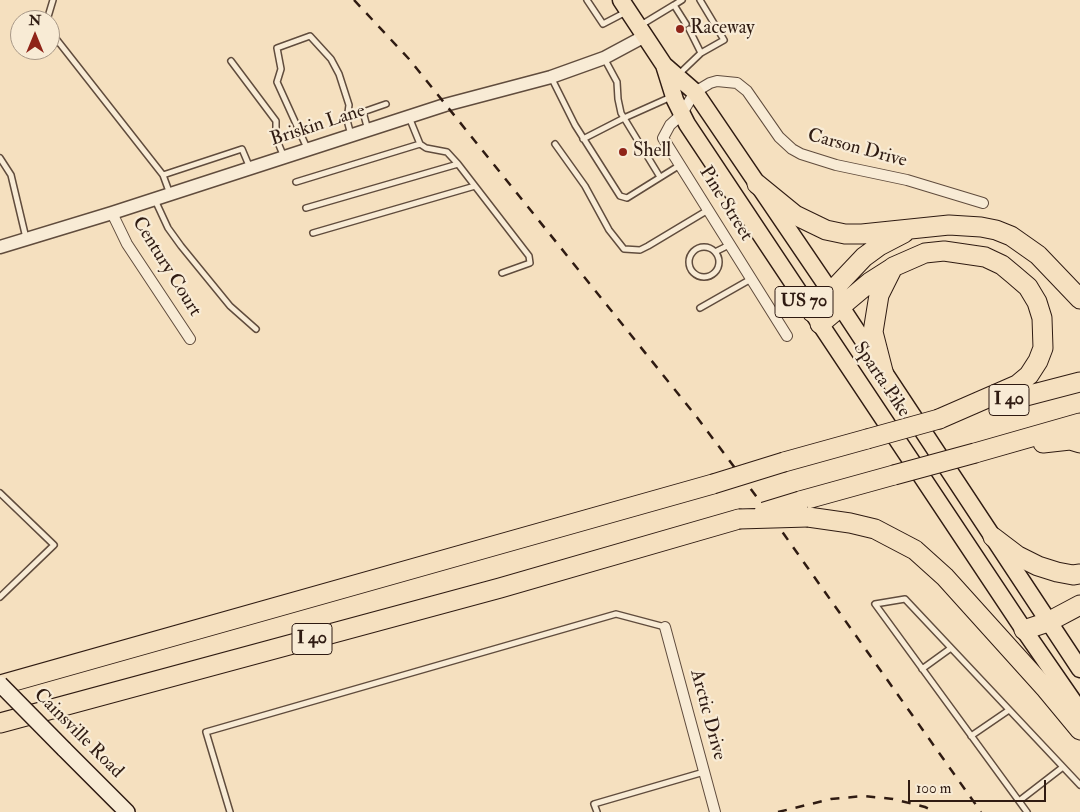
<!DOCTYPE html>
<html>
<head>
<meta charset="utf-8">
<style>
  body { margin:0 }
  #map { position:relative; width:1080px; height:812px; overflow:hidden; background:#f5e0bf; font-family:"IM FELL Double Pica",serif }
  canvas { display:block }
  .north { position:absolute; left:10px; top:10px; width:50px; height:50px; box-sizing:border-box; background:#f8ebd5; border:1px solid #a89887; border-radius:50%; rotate:0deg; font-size:14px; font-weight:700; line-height:20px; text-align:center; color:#2f1b12 }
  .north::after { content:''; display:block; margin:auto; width:18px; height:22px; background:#8f2418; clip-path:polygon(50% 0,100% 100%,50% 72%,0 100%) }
  .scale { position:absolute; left:908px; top:780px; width:138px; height:22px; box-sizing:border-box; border:2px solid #2f1b12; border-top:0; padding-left:6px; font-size:15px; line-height:18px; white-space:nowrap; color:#2f1b12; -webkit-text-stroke:4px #f8ebd5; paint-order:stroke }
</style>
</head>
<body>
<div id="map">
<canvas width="1080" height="812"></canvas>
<div class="north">N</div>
<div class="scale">100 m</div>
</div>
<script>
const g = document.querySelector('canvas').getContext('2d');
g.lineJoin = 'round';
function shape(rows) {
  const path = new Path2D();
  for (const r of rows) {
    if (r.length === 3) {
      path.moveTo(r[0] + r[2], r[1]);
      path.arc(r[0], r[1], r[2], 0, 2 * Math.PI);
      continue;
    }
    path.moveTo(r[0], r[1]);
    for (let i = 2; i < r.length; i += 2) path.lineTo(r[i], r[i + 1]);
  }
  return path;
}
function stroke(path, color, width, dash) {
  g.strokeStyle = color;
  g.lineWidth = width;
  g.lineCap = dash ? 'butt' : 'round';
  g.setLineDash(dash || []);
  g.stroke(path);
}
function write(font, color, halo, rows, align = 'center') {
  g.font = font + ' "IM FELL Double Pica",serif';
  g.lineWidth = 4.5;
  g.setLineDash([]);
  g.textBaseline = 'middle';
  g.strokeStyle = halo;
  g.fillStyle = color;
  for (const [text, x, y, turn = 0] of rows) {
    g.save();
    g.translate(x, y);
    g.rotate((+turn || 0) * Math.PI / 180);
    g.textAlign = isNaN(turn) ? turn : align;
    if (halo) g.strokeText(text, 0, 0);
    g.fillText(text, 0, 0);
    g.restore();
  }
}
const service = shape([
  [587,0,603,24,626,12],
  [700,0,724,40,701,53],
  [674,5,682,0],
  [47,20,53,0],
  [641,25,674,5,686,24],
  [50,31,163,175],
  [604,58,617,82,618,99,621,113,660,177],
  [231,61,276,121,276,138,284,157],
  [679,74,701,53,689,29],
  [551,77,575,125,620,196,627,198,680,165],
  [409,117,420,144,426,148,447,152,458,164,529,256,530,263,502,273],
  [368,130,363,112,386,104],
  [583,139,624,118,671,97],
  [555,144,585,186,609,230,624,249,640,250,648,246,708,210],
  [307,148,277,82,281,69,277,48,310,36,331,59,339,74,349,105,347,120,351,135],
  [0,158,11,175,26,238],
  [296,182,420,144],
  [170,194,163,175,242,149,250,168],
  [155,200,168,228,181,246,230,306,256,329],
  [306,208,458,164],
  [313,233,475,186],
  [704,262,15],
  [715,252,729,245],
  [700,308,751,279],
  [0,493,54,545,0,597],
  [922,669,951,648],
  [971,736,1009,710],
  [1019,801,1063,767],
  [230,812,206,732,616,614,665,627],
  [597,812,594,804,704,772],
  [1027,812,875,604,905,599,1080,785]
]);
const minor = shape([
  [112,213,127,244,190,339],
  [787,336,663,138,670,125,681,115,695,92,710,83,717,81,737,83,747,91,779,137,792,149,801,154,836,165,907,180,983,203],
  [665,627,715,812]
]);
const tertiary = shape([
  [0,247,112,213,445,105,551,77,604,58,645,36]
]);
const secondary = shape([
  [64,749,127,812]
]);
const primary = shape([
  [621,0,664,65,675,100,687,124,1024,630,1080,711],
  [664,65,695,92,841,307,1080,669]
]);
const motorway = shape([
  [757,184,795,215,826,230,845,234,862,234,949,225,981,227,996,230,1011,236,1038,255,1080,299],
  [812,312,864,257,879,246,904,233],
  [820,324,870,282,892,268],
  [884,375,873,332,879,295,893,267,925,253,944,251,985,257,1002,265,1014,275,1028,287,1037,302,1042,318,1043,348,1038,361,1029,375,1017,385,939,419],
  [999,403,1080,382],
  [1043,443,1070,440,1080,443],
  [975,453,1080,423],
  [784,462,867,439],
  [800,501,894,475],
  [808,517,850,523,875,529,915,550,945,577,1046,689,1080,730],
  [993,537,1018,556,1038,566,1057,572,1073,575,1080,574],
  [1024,630,1048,622,1080,605],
  [0,685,713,484],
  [0,723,500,588,739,519]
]);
stroke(service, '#604c3d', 8);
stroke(minor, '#604c3d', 12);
stroke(tertiary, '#604c3d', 15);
stroke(secondary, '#2f1b12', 18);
stroke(primary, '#2f1b12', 19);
stroke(motorway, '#2f1b12', 21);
stroke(service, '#f8ebd5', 5);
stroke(minor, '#f8ebd5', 10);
stroke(tertiary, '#f8ebd5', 12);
stroke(secondary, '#f8ebd5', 15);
stroke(primary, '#f5e0bf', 16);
stroke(motorway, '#f5e0bf', 19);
stroke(shape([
  [354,0,409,59,696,416,771,516,981,812],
  [778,812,831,799,864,796,893,799,925,807,936,812]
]), '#2f1b12', 2.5, [9, 9]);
const secondaryBridge = shape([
  [0,684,64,749]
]);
const motorwayBridge = shape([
  [867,439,939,419],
  [894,475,975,453],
  [713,484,784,462],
  [764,512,800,501],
  [739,519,808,517]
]);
stroke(secondaryBridge, '#2f1b12', 18, []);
stroke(motorwayBridge, '#2f1b12', 21, []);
stroke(secondaryBridge, '#f8ebd5', 15);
stroke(motorwayBridge, '#f5e0bf', 19);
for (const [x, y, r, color] of [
  [680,29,5,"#8f2418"],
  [623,152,5,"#8f2418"]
]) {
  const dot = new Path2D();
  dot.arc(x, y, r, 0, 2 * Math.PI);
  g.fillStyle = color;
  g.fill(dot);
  stroke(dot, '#f8ebd5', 2);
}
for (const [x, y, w] of [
  [804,302,58],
  [1009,400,40],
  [312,639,40]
]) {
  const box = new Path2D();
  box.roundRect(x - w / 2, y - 15.5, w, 31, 4);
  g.fillStyle = '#f8ebd5';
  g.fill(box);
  stroke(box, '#2f1b12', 1);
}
write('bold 18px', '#2f1b12', null, [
  ["US 70",804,302],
  ["I 40",1009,400],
  ["I 40",312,639]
]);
write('19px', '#2f1b12', '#f8ebd5', [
  ["Raceway",690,29],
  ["Shell",633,152]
], 'left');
write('19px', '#2f1b12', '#f8ebd5', [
  ["Briskin Lane",318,126,-18],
  ["Carson Drive",857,149,15],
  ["Pine Street",725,204,58],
  ["Century Court",166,267,58],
  ["Sparta Pike",881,380,56],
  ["Arctic Drive",707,715,75],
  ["Cainsville Road",78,734,45]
]);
</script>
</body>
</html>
